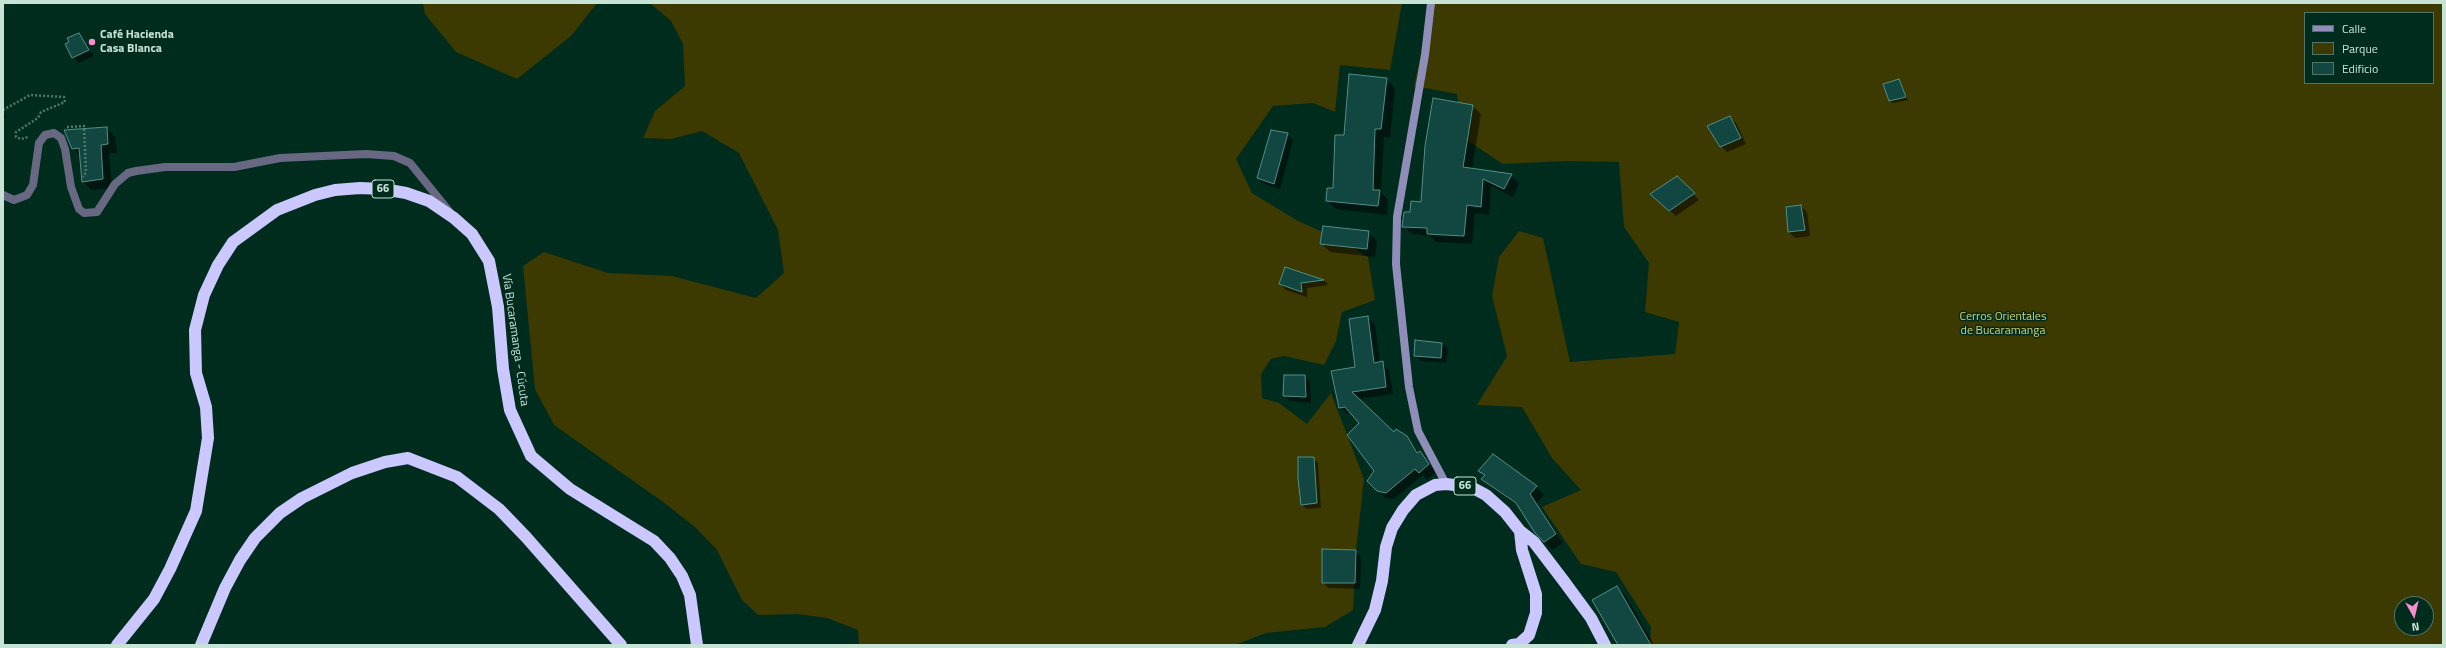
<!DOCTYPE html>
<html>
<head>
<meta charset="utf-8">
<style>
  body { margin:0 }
  #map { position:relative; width:2446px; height:648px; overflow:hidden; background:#002c1e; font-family:"Titillium Web",sans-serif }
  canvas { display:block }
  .frame { position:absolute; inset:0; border:4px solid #c7e3d6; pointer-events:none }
  .legend { position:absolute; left:2304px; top:12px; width:130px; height:72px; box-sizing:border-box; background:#002c1e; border:1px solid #507568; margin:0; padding:5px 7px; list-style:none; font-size:12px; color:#c7e3d6 }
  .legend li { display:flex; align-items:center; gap:8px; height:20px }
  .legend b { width:20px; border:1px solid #507568 }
  .north { position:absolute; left:2394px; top:596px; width:40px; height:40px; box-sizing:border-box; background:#002c1e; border:1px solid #507568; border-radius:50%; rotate:172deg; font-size:11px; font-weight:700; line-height:16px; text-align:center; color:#c7e3d6 }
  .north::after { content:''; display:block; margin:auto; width:14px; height:18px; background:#f98fca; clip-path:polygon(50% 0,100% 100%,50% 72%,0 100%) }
</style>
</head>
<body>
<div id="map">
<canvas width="2446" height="648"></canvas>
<div class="frame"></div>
<ul class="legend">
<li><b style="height:5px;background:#8f8eb9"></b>Calle</li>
<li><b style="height:11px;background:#3c3901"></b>Parque</li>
<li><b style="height:11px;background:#124641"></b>Edificio</li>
</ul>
<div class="north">N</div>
</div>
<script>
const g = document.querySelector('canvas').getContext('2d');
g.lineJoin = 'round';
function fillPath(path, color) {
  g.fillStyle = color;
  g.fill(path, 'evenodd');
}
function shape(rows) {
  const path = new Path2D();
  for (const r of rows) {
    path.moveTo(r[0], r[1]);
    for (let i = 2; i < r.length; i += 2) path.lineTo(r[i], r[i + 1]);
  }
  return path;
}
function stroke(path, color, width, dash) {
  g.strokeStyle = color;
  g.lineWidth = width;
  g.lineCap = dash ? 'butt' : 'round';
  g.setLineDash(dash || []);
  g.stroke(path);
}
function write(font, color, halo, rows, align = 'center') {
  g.font = font + ' "Titillium Web",sans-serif';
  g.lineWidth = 3;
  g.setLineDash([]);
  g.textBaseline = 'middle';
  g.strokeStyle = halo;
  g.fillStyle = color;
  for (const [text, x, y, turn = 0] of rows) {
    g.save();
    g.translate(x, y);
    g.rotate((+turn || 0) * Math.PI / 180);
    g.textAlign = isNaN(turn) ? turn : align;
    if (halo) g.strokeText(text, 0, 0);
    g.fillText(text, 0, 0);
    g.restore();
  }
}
fillPath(shape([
  [423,3,597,3,571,36,517,79,456,52,425,14],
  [650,3,1402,3,1390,70,1340,65,1335,112,1313,103,1273,106,1236,159,1252,193,1298,221,1339,239,1368,257,1375,300,1342,312,1336,341,1324,365,1284,356,1271,359,1261,374,1262,398,1279,403,1307,424,1331,393,1364,479,1356,550,1353,610,1325,627,1266,633,1235,645,859,645,858,630,827,618,797,614,758,615,742,600,717,550,695,527,663,502,554,425,535,389,523,266,544,252,608,273,672,276,756,298,784,273,778,230,739,153,702,131,671,139,643,138,655,111,685,86,683,44,671,21],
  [1432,3,2443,3,2443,645,1650,645,1651,627,1616,572,1581,564,1542,507,1581,490,1552,458,1522,407,1477,405,1507,356,1492,296,1499,257,1519,231,1543,238,1570,362,1675,354,1679,322,1645,312,1649,263,1624,227,1619,162,1566,161,1503,164,1462,137,1457,94,1414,86],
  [2305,13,2433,13,2433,83,2305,83],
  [2402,604,2426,604,2426,628,2402,628]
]), '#3c3901');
fillPath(shape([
  [79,34,94,56,79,63,73,57],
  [1386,79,1395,88,1390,138,1384,137,1381,192,1388,200,1387,215,1336,209,1327,200,1334,189,1345,136],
  [1899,80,1908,100,1893,103,1890,101],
  [1472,106,1481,114,1472,169,1511,175,1519,183,1513,197,1491,186,1489,215,1475,213,1472,244,1436,242,1430,236,1412,234,1403,226,1410,213,1422,203],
  [3,113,7,117,3,120],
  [1730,118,1736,123,1746,144,1727,152,1721,146],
  [107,128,115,137,117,153,109,153,112,188,91,190,83,181,80,156,72,148],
  [1287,134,1293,140,1280,189,1264,184,1258,178],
  [1676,177,1699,200,1676,216,1657,199],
  [1801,206,1807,212,1810,236,1795,238,1789,232,1787,208],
  [1368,232,1377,241,1375,257,1330,252,1321,243],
  [1285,268,1324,280,1328,285,1307,288,1307,297,1286,290,1280,284],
  [1368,317,1375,325,1380,363,1389,370,1393,394,1358,399,1394,433,1406,437,1436,472,1427,480,1423,475,1394,499,1385,498,1368,480,1375,471,1360,423,1352,414,1347,414,1340,407,1357,368],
  [1442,343,1448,349,1446,363,1421,361,1415,355],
  [1304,376,1310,382,1311,403,1290,401,1284,395],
  [1313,458,1318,463,1321,508,1307,509,1302,505],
  [1480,471,1536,487,1544,495,1537,503,1563,543,1552,550,1536,533,1519,507,1491,487,1483,479,1485,477],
  [1355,551,1361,557,1360,589,1328,588,1323,582],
  [1617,587,1626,596,1654,645,1620,645]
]), '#0007');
const building = shape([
  [79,33,89,50,72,58,65,44,69,42,67,38,79,33],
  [1349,74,1387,78,1381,129,1375,129,1373,190,1380,190,1378,206,1326,201,1327,188,1333,188,1335,135,1344,135,1349,74],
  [1899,79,1906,97,1889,101,1883,84,1899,79],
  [1433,98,1473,105,1463,167,1512,174,1504,189,1483,179,1481,207,1467,205,1464,236,1427,234,1427,228,1402,227,1404,212,1410,212,1411,201,1421,202,1425,146,1433,98],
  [1730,116,1741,138,1720,147,1707,126,1730,116],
  [107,127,108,144,101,145,103,179,82,182,79,148,72,149,64,130,107,127],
  [1271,130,1288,133,1274,184,1257,178,1271,130],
  [1677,176,1695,193,1669,211,1650,194,1677,176],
  [1801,205,1805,230,1788,232,1786,207,1801,205],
  [1323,226,1369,231,1367,249,1320,244,1323,226],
  [1285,267,1324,280,1301,283,1302,292,1279,284,1285,267],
  [1368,316,1374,363,1383,361,1386,387,1352,392,1394,432,1396,429,1407,436,1417,453,1420,451,1429,464,1419,473,1415,469,1386,493,1377,491,1367,481,1374,471,1347,435,1359,423,1345,407,1339,408,1331,371,1355,367,1349,319,1368,316],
  [1415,340,1442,343,1441,358,1414,356,1415,340],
  [1284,375,1305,375,1306,397,1283,396,1284,375],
  [1493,454,1537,486,1530,494,1556,534,1544,542,1535,533,1516,503,1481,479,1485,475,1478,471,1493,454],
  [1298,457,1314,457,1317,503,1301,505,1298,478,1298,457],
  [1322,549,1356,550,1355,583,1322,583,1322,549],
  [1617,586,1651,645,1618,645,1592,600,1617,586]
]);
fillPath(building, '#124641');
stroke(building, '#4f9089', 1);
stroke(shape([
  [3,110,30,95,64,97,65,102,41,112,38,118,16,132,16,137,21,139,28,137],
  [67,127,84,126,86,172,83,177]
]), '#517769', 2.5, [2, 2]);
stroke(shape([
  [3,195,14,200,27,195,33,185,39,143,45,135,54,133,61,138,65,149,71,187,79,209,84,213,97,212,115,184,128,173,136,171,165,167,234,167,280,158,366,154,394,156,410,163,449,211]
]), '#686883', 8);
stroke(shape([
  [1431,3,1425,55,1397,217,1396,264,1409,387,1418,431,1446,484]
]), '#8f8eb9', 8);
stroke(shape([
  [117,645,154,599,170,569,196,511,208,438,206,407,196,373,195,330,204,295,218,265,233,242,277,210,315,195,335,190,360,188,383,189,406,193,429,201,454,218,472,234,489,261,498,307,503,369,510,410,531,456,570,489,654,541,670,558,682,576,690,595,697,645],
  [201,645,225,588,240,560,255,538,280,513,302,498,352,473,385,462,408,458,457,477,499,509,526,537,621,645],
  [1358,645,1375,610,1382,581,1386,547,1392,528,1403,510,1416,495,1435,485,1446,484,1471,487,1486,495,1505,512,1520,531,1534,542,1563,580,1591,618,1605,645],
  [1512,645,1519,644,1529,635,1536,613,1536,594,1522,550,1520,531]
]), '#cac8fe', 12);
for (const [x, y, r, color] of [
  [92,42,4,"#f98fca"]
]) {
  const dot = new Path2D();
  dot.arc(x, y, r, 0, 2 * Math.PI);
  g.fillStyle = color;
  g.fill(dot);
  stroke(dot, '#002c1e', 1.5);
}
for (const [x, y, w] of [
  [383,189,22],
  [1465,486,22]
]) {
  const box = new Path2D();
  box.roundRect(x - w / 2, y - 9, w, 18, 3);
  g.fillStyle = '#002c1e';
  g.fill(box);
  stroke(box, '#c7e3d6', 1);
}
write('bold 11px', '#c7e3d6', null, [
  ["66",383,189],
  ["66",1465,486]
]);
write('bold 12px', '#c7e3d6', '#002c1e', [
  ["Café Hacienda",100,35],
  ["Casa Blanca",100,49]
], 'left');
write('12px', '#d7d26d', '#002c1e', [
  ["Cerros Orientales",2003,317],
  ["de Bucaramanga",2003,331]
]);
write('12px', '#c7e3d6', '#002c1e', [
  ["Vía Bucaramanga - Cúcuta",515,340,82]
]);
</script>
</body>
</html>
